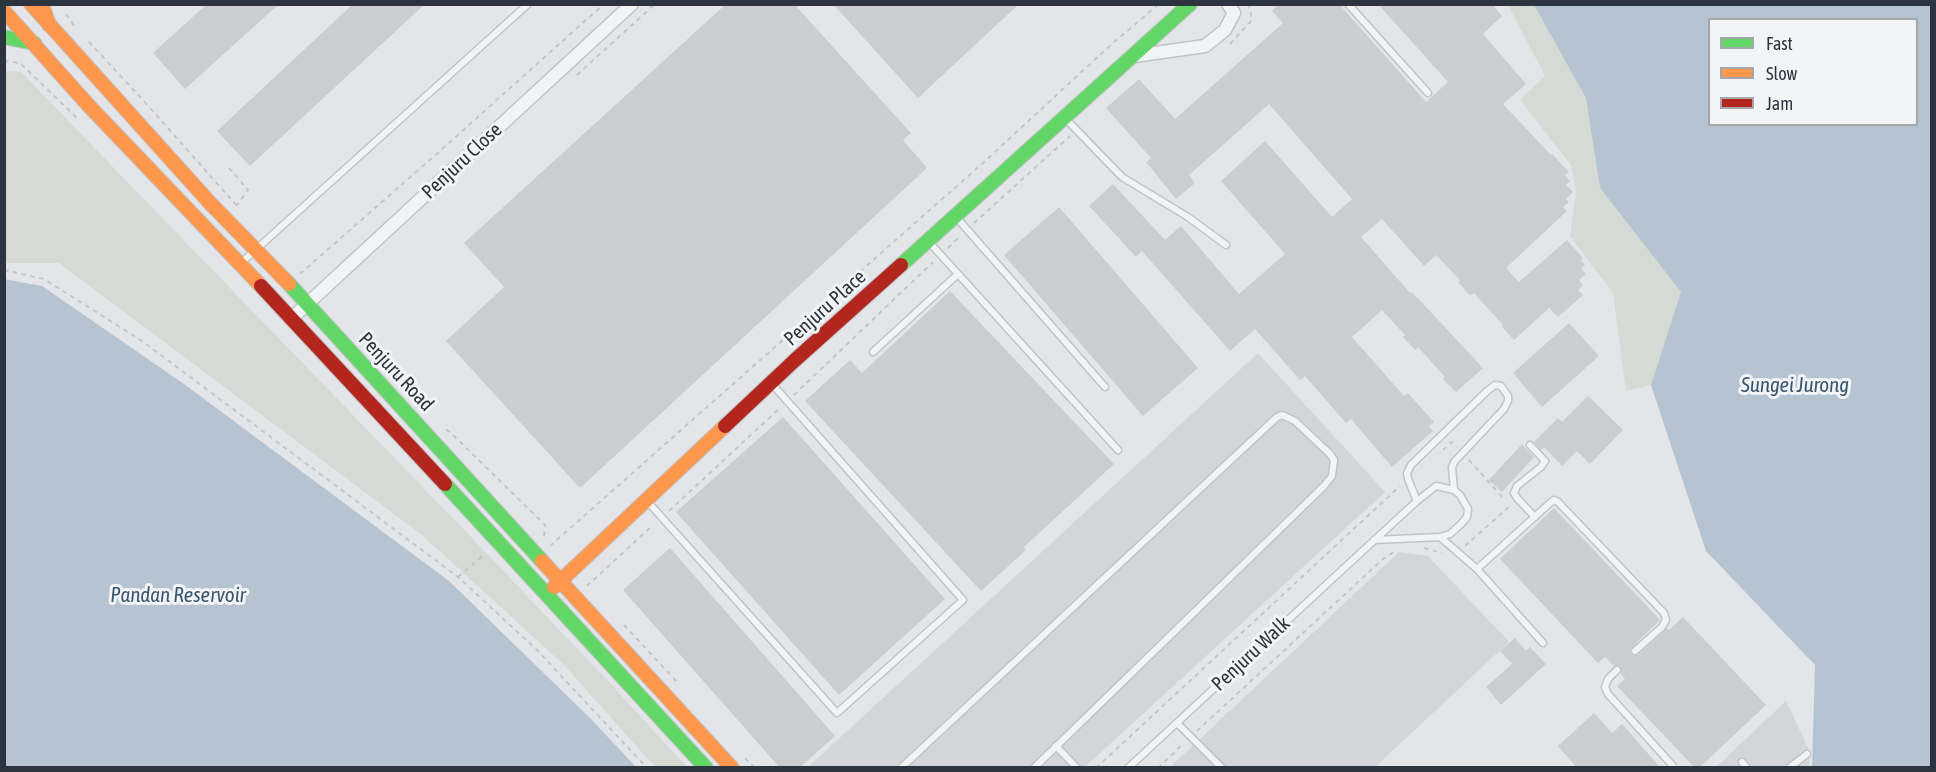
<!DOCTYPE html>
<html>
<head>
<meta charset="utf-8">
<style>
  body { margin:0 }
  #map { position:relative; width:1936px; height:772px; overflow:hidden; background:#e3e5e8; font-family:"Asap Condensed",sans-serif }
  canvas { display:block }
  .frame { position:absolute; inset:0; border:6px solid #2c353f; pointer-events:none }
  .legend { position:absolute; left:1708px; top:18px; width:210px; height:108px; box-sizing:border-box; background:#f2f4f7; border:2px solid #a3a8ad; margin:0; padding:8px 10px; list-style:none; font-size:18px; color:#2c353f }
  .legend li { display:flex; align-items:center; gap:12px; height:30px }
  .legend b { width:30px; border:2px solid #a3a8ad }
</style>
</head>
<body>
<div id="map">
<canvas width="1936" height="772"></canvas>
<div class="frame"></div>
<ul class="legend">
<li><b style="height:8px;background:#63d668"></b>Fast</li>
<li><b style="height:8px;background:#ff974d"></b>Slow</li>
<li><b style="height:8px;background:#b3261e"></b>Jam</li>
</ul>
</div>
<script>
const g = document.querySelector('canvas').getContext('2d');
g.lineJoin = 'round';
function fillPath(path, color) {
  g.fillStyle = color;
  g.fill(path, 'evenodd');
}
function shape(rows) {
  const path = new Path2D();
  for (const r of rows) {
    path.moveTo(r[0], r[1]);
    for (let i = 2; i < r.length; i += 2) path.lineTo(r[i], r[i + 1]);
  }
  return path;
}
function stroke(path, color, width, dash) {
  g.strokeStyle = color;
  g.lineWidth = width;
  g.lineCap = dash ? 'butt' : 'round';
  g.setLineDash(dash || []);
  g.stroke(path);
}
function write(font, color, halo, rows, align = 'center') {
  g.font = font + ' "Asap Condensed",sans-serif';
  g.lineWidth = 6;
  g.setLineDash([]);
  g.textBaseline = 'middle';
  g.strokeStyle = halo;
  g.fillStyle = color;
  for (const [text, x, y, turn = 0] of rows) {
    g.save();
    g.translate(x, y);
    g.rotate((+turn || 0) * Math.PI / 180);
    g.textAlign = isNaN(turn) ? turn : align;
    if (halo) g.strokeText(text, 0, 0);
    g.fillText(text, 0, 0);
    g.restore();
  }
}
fillPath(shape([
  [1258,353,1385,492,1085,767,807,768],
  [1399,552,1428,556,1509,642,1375,767,1169,768],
  [1786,701,1810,752,1809,767,1715,768]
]), '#d2d5db');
fillPath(shape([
  [1508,5,1534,5,1587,98,1600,188,1682,292,1651,385,1626,391,1613,293,1570,236,1576,192,1571,165,1520,100,1545,76],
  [5,71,21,72,471,537,610,683,687,767,655,767,564,665,422,535,59,263,5,263]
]), '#d5dbd4');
fillPath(shape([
  [1534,5,1931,5,1931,767,1812,767,1815,665,1706,551,1651,385,1681,292,1600,188,1586,98],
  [1710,20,1916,20,1916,124,1710,124],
  [4,279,42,286,184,384,449,581,590,718,636,767,5,767]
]), '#b5c4d0');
fillPath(shape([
  [207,4,279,4,185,89,153,53],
  [353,4,425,4,250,166,217,131],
  [726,4,794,4,911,133,903,140,927,168,580,488,446,341,504,287,464,243],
  [833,4,1019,4,918,98],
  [1279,4,1339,4,1426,102,1448,82,1378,4,1492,4,1502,16,1483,34,1526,84,1503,104,1551,155,1552,154,1569,172,1565,175,1570,181,1566,185,1573,192,1566,199,1569,202,1563,207,1567,211,1506,268,1519,282,1567,240,1583,258,1581,260,1585,265,1581,268,1586,274,1579,280,1583,285,1578,290,1583,295,1558,317,1549,308,1514,340,1502,327,1503,325,1474,293,1470,296,1458,282,1460,280,1436,255,1424,266,1382,219,1361,237,1410,293,1412,292,1483,368,1456,392,1443,379,1445,377,1418,347,1415,350,1403,337,1405,335,1382,310,1352,337,1404,396,1408,393,1434,422,1429,426,1433,431,1392,467,1351,419,1346,423,1305,376,1300,380,1255,329,1230,351,1142,251,1136,257,1089,206,1113,184,1165,240,1181,226,1239,294,1285,254,1221,181,1265,141,1332,217,1352,199,1269,104,1189,175,1195,183,1176,199,1146,162,1151,158,1106,108,1139,79,1175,119,1283,23,1272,11],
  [1059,207,1198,368,1143,416,1004,255],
  [950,291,1114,464,1024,547,1026,550,981,591,805,401,850,360,862,373],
  [1569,323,1599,356,1542,407,1513,373],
  [1588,396,1623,430,1590,464,1577,451,1562,466,1544,447,1541,450,1534,442,1558,418,1562,422],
  [783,417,945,599,839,695,676,512],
  [1522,444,1534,457,1502,492,1489,480],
  [1554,508,1660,620,1631,648,1630,651,1632,655,1638,655,1667,628,1669,630,1683,617,1766,705,1699,768,1695,768,1617,686,1625,679,1621,674,1621,667,1618,665,1614,666,1605,657,1598,663,1500,559],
  [670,548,835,736,799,768,780,768,623,590],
  [1515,638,1526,651,1530,647,1546,664,1501,705,1486,687,1512,664,1500,651],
  [1594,713,1612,733,1622,724,1661,768,1577,768,1558,746]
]), '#cccdd0');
const lane = shape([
  [1348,4,1428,93],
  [1065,118,1122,177,1188,217,1226,245],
  [957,218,1105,387],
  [929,242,1118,450],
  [241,263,528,4],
  [873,352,958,274],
  [1530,445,1545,461,1541,467,1517,486,1514,493,1517,498,1535,517],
  [1417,501,1408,479,1407,473,1411,465,1487,391,1495,385,1501,386,1508,396,1508,401,1504,409,1455,461,1452,467,1454,490],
  [648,502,837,713,963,600,773,385],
  [1440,537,1477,569,1543,643],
  [1477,569,1550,503,1554,500,1558,502,1664,613,1666,620,1662,627,1635,651],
  [1617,670,1608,679,1605,687,1608,694,1673,766],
  [1177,723,1222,768],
  [1056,746,1077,768],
  [1742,762,1747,768],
  [901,768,1277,417,1282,415,1295,421,1330,454,1334,460,1332,476,1324,486,1034,768],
  [1128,768,1342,570,1417,501,1436,486,1454,490,1460,495,1468,509,1467,517,1461,524,1450,534,1440,537,1374,540],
  [1789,768,1807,754]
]);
const street = shape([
  [1134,56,1205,46,1225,30,1234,13,1228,4],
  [292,318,632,4]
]);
const fast = shape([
  [4,37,34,43],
  [901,265,1190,4],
  [289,284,542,561],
  [445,484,706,768]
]);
const slow = shape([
  [31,4,210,203,289,284],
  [42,4,49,25],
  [4,11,90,107,261,286],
  [542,561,732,768],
  [554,587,725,426]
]);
const jam = shape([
  [261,286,445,484],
  [725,426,794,361,901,265]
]);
stroke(lane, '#c2c3c6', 9);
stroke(street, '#c2c3c6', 15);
stroke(fast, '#c2c3c6', 16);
stroke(slow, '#c2c3c6', 16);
stroke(jam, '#c2c3c6', 16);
stroke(shape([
  [66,14,75,27],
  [89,42,142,99,238,207],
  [1230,44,1252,20,1249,4],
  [4,61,20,63,79,120],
  [577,75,655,4],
  [229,168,248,190,237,205],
  [974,223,1070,136],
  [948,248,959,237],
  [4,270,44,279,142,341,458,577,537,650,647,768],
  [300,272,301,273,432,158,604,4],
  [794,395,933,262],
  [446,430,449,431,545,525,544,538],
  [1443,450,1452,442,1457,447],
  [1469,460,1505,500],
  [669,511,781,407],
  [550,546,984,162,1113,43,1159,4],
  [1465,546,1510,506],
  [1424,548,1442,553],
  [458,577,485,554],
  [587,586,653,525],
  [624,625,677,682],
  [1197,731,1383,559,1397,550],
  [745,758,755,768],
  [1096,768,1400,486],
  [1158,768,1184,743]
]), '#c3c6c8', 2, [4.5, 4.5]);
stroke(lane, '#f2f3f5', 6);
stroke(street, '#f2f3f5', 12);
stroke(fast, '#63d668', 14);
stroke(slow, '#ff974d', 14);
stroke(jam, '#b3261e', 14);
write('20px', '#2c353f', '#f2f4f7', [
  ["Penjuru Close",462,161,-43],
  ["Penjuru Place",825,308,-42],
  ["Penjuru Road",396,372,47],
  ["Penjuru Walk",1251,654,-43]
]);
write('italic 21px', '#3a576f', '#f2f4f7', [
  ["Sungei Jurong",1795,385],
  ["Pandan Reservoir",178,595]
]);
</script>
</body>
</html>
